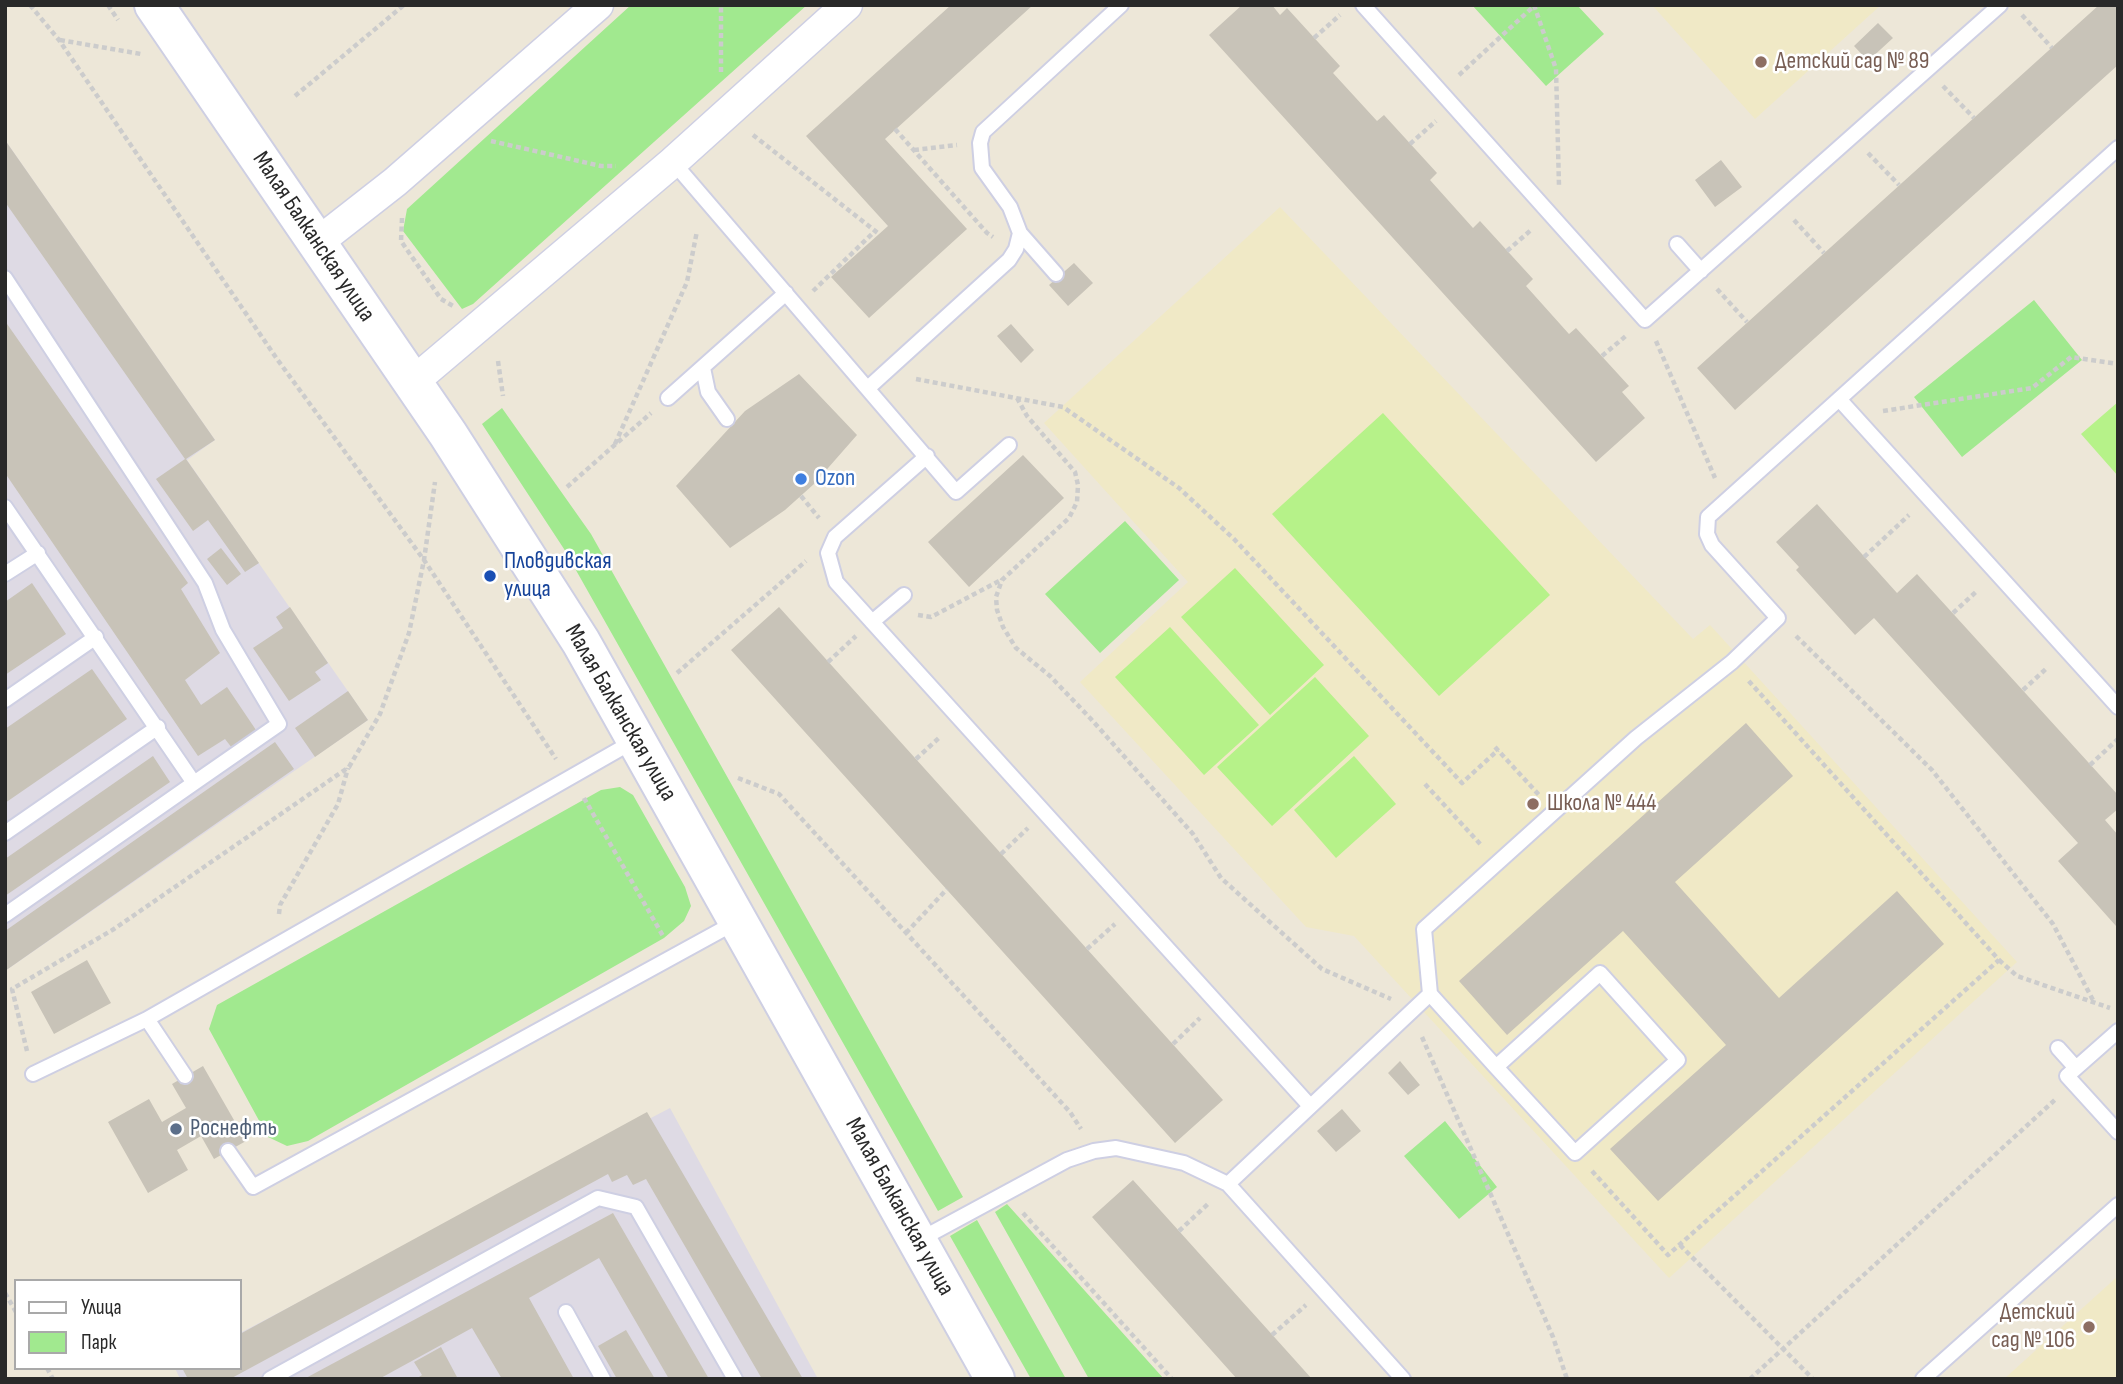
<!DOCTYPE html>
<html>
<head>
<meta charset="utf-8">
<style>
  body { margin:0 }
  #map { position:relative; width:2123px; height:1384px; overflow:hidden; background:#ede7d8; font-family:"Sofia Sans Condensed",sans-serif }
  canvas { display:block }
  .frame { position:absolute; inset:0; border:7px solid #292929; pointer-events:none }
  .legend { position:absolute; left:14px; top:1279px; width:228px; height:91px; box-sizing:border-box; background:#fff; border:2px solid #a9a9a9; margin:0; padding:9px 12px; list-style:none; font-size:21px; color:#292929 }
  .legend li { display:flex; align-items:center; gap:14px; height:35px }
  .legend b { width:35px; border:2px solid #a9a9a9 }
</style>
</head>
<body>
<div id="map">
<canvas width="2123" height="1384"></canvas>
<div class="frame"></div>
<ul class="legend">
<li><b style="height:9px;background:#fff"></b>Улица</li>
<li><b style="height:19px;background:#a1e98f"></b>Парк</li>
</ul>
</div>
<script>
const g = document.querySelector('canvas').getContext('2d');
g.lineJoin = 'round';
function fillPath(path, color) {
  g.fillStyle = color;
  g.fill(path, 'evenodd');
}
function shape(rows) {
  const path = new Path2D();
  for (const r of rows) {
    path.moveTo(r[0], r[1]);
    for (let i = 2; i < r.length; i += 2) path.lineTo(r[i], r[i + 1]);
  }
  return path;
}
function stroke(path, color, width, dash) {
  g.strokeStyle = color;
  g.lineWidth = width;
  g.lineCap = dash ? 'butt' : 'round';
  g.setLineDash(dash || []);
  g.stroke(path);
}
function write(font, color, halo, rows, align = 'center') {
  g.font = font + ' "Sofia Sans Condensed",sans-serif';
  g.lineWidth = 5;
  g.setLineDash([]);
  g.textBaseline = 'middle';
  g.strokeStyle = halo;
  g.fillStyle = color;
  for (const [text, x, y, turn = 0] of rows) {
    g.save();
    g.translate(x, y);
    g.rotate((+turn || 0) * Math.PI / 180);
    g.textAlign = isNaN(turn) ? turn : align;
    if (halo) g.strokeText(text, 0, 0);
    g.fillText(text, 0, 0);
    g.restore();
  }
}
fillPath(shape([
  [5,140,215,440,187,460,368,720,5,971],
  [670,1108,818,1379,180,1379,175,1368,240,1368,240,1333]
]), '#dedae4');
fillPath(shape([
  [1652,5,1881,5,1755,119],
  [1280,207,1693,639,1710,625,2017,962,1669,1278,1354,936,1306,927,1080,682,1188,582,1044,423],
  [2118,1276,2118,1379,2004,1379]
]), '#f0e9c6');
fillPath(shape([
  [631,5,807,5,473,304,462,309,403,231,407,209],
  [1472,5,1577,5,1604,34,1546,86],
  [2034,300,2082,360,1962,457,1914,397],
  [502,408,591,534,963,1197,938,1211,564,549,482,424],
  [1125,521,1179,580,1100,653,1045,594],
  [620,787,633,795,685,887,691,906,684,921,664,938,308,1141,287,1146,268,1137,209,1029,217,1005,585,799,601,790],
  [1445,1121,1497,1187,1459,1219,1404,1156],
  [1007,1204,1164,1379,1089,1379,995,1212],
  [977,1220,1066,1379,1031,1379,950,1236]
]), '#a1e98f');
fillPath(shape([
  [2118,402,2118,476,2081,434],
  [1383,413,1550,595,1439,696,1272,514],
  [1235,568,1324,665,1270,715,1181,617],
  [1170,627,1259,725,1204,775,1115,677],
  [1315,677,1369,736,1272,826,1217,767],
  [1354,756,1396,804,1336,858,1294,810]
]), '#b6f289');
fillPath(shape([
  [951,5,1033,5,885,139,967,229,869,318,831,277,888,226,806,136],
  [1242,5,1272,5,1280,15,1287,8,1340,66,1333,73,1377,121,1384,115,1437,173,1430,180,1473,228,1480,221,1533,279,1526,286,1569,334,1576,328,1629,386,1622,392,1645,418,1596,462,1209,35],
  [2099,5,2118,5,2118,65,1735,410,1697,368],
  [1878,23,1893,38,1868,61,1854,46],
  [5,140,215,440,186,459,259,563,245,572,208,520,193,531,156,479,185,459,5,202],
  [1721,160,1742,187,1715,207,1695,180],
  [1074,263,1093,283,1068,306,1049,285],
  [5,321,188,583,181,589,220,653,185,680,201,705,227,687,256,730,232,748,225,739,198,756,5,473],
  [1011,324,1034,350,1021,363,997,336],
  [799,374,857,435,814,484,785,510,730,548,676,486,745,411],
  [1023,455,1064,498,969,587,928,542],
  [1817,504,1897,593,1917,574,2118,795,2118,809,2105,820,2118,835,2116,926,2058,861,2078,843,1874,618,1855,635,1796,570,1799,567,1776,542],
  [221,548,241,574,227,585,207,559],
  [32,583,66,634,5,675,5,602],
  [290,607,328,663,315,672,321,680,289,701,253,648,283,628,276,617],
  [779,607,1223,1100,1175,1143,731,650],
  [92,669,127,719,5,803,5,729],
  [348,691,368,720,315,757,295,728],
  [1746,723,1793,776,1675,882,1779,998,1897,891,1944,944,1658,1201,1610,1149,1726,1045,1623,931,1507,1035,1459,981],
  [275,742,294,769,5,971,5,931],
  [153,756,170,782,5,896,5,859],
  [87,960,111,1003,54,1034,31,992],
  [1400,1061,1420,1085,1408,1095,1388,1073],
  [203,1066,246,1141,214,1159,201,1136,177,1150,188,1170,148,1193,108,1122,149,1099,162,1122,186,1108,172,1084],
  [1342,1109,1361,1131,1336,1152,1317,1131],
  [647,1112,803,1379,762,1379,646,1179,633,1185,627,1175,612,1182,608,1174,230,1379,188,1379,182,1368,240,1368,240,1334],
  [1133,1180,1179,1231,1312,1379,1237,1379,1092,1217],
  [613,1213,709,1379,669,1379,599,1258,529,1298,574,1379,502,1379,472,1328,379,1379,304,1379],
  [626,1330,655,1379,617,1379,598,1346],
  [441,1347,458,1379,416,1379,422,1375,414,1362]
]), '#c8c3b8');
const lane = shape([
  [1363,5,1645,320,2000,5],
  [673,162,956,492,1009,445],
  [1020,233,1056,274],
  [1677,244,1701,271],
  [5,278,205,583,223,630,279,724,194,783],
  [703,368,708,392,727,419],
  [868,388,1009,260,1016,249,1020,233,1010,207,982,168,980,143,983,132,1121,5],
  [668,398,786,293],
  [1839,399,2118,707],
  [927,456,835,537,828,553,836,582,1310,1106],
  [5,507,194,783,5,915],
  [5,574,38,553],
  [872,622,904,595],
  [5,700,96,637],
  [5,833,158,727],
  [1430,994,1496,1067,1575,1153,1678,1060,1600,973,1496,1067],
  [2118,1031,2067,1076,2118,1132],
  [2058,1048,2076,1068],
  [33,1074,147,1019],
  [185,1076,147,1019,634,741],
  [228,1151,253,1187,738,921],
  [1228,1184,1430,994,1424,929,1636,738,1732,662,1778,618,1712,545,1707,534,1708,517,2118,148],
  [919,1240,1067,1160,1094,1151,1116,1148,1184,1163,1228,1184,1403,1379],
  [566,1312,603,1379],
  [270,1379,598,1198,636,1207,735,1379],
  [1923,1379,2118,1205]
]);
const street = shape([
  [317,243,395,182,598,5],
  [413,382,673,162,847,5]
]);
const secondary = shape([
  [154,5,448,434,581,642,995,1379]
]);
stroke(lane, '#cecfe3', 18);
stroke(street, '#cecfe3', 33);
stroke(secondary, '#cecfe3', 42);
stroke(shape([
  [30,5,59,40,277,359,424,560,556,759],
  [108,5,118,20],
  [1534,5,1556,69,1559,186],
  [2022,15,2052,48],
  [1314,38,1340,15],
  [60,40,141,54],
  [721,72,721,5],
  [1459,75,1534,6],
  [1943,86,1974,118],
  [295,96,404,5],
  [895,129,987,233,993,237],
  [753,135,879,234],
  [491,141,601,166,616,166],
  [1410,144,1436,121],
  [914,150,957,145],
  [1868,153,1899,185],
  [402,218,401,241,441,299,453,306],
  [1794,220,1824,253],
  [1507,251,1531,230],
  [1717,289,1747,322],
  [813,291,875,231],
  [1656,341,1715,478],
  [1602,356,1627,335],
  [498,361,503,396],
  [916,379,1063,407,1179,488,1234,539,1462,783,1498,750],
  [1017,398,1027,416,1075,472,1078,485,1077,502,1069,518,1002,580,996,597,997,610,1003,627,1016,648,1050,676,1091,719,1193,834,1221,878,1322,969,1391,999],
  [1883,411,2032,388,2071,357,2118,364],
  [615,444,687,282,697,231],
  [567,487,651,413],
  [801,496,819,518],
  [1864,557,1909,515],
  [1953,613,1978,590],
  [918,615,931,617,1001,580],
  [1796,636,1932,770,2053,924,2094,1002],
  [828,662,856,636],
  [677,673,806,561],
  [2023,690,2048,667],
  [1495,747,1539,795],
  [916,759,941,736],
  [2090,765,2118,739],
  [738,778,779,794,1070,1112,1081,1129],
  [1425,784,1482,846],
  [584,798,663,936],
  [1001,854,1028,828],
  [279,914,280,905,338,804,348,768],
  [906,933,947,889],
  [1087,949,1115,924],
  [1999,960,2017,976,2110,1008],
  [1422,1037,1553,1337,1567,1379],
  [1173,1044,1200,1018],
  [27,1051,12,989,114,929,349,767,380,714,409,633,424,560,435,482],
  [1592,1171,1668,1255,1999,960,1747,679],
  [1023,1213,1172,1379],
  [1179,1231,1209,1203],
  [1680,1245,1813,1379],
  [5,1293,16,1312],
  [1272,1335,1306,1305],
  [47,1368,53,1379],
  [1750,1379,2057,1098]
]), '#ccc', 4.5, [5, 3.5]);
stroke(lane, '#fff', 14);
stroke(street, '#fff', 30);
stroke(secondary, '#fff', 38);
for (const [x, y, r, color] of [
  [1761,62,7,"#8d6e63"],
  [801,479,7,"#3f7fe0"],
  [490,576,7,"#1a4fb4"],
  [1533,804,7,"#8d6e63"],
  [176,1129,7,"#5c6f8a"],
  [2089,1327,7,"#8d6e63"]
]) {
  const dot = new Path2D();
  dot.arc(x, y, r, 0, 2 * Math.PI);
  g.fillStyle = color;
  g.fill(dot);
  stroke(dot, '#fff', 2.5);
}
write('24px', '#785e54', '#fff', [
  ["Детский сад № 89",1775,62],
  ["Школа № 444",1547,804],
  ["Детский",2075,1313,"right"],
  ["сад № 106",2075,1341,"right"]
], 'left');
write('24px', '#292929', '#fff', [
  ["Малая Балканская улица",313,237,56],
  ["Малая Балканская улица",620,713,60],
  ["Малая Балканская улица",899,1207,61]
]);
write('24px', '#366cbe', '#fff', [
  ["Ozon",815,479]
], 'left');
write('24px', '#164399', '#fff', [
  ["Пловдивская",504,562],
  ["улица",504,590]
], 'left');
write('24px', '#4e5e75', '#fff', [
  ["Роснефть",190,1129]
], 'left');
</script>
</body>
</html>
